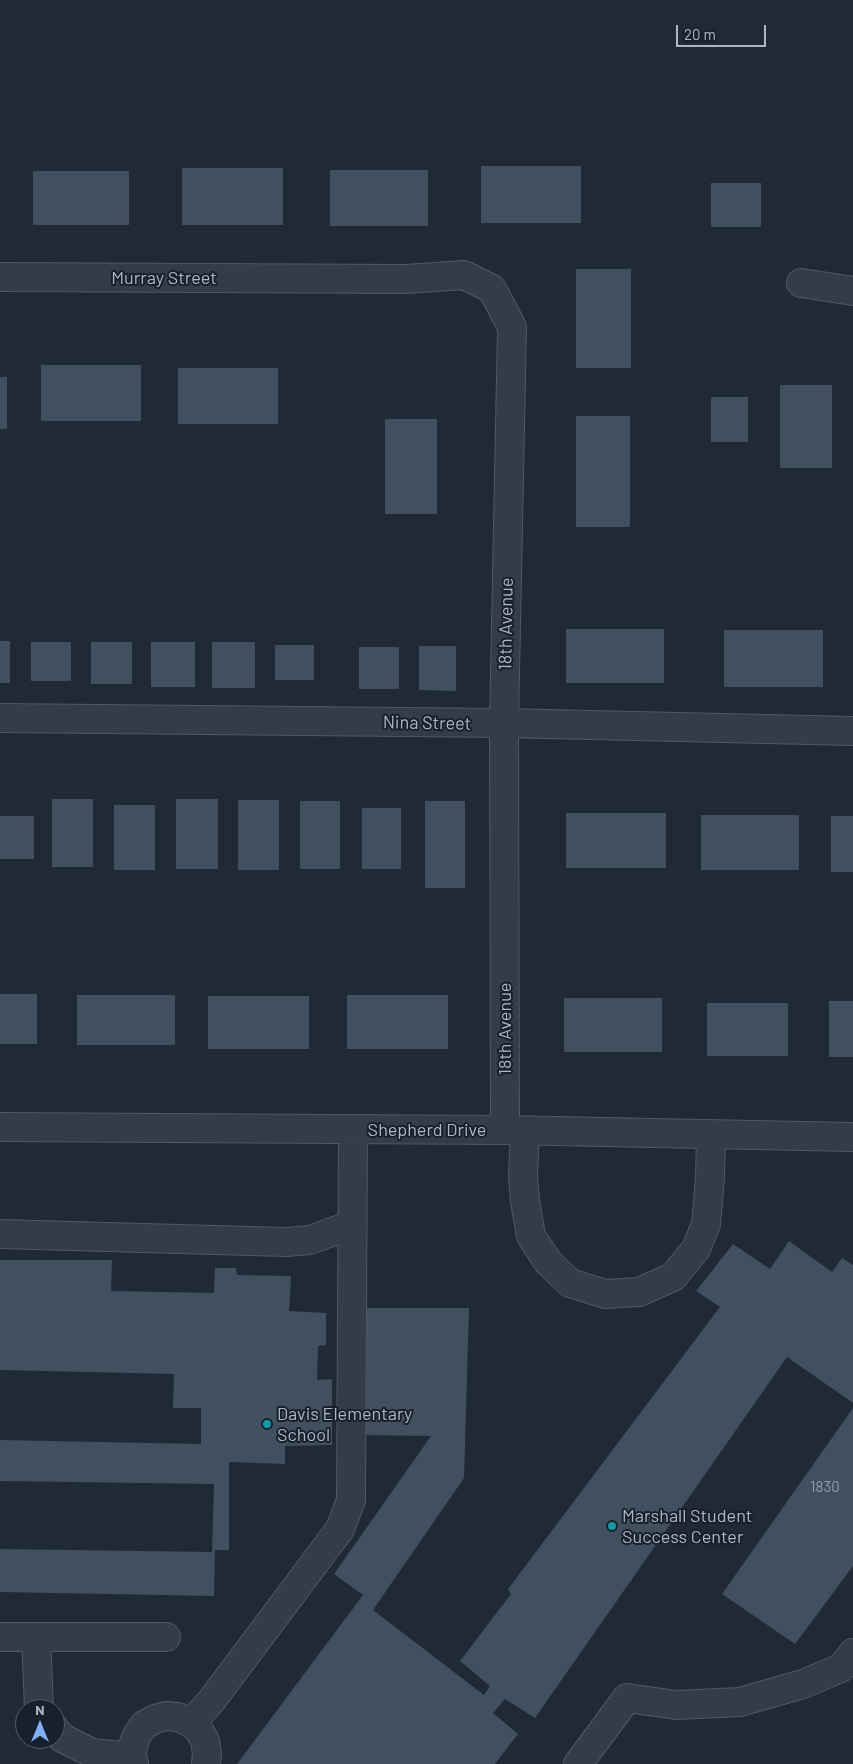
<!DOCTYPE html>
<html>
<head>
<meta charset="utf-8">
<style>
  body { margin:0 }
  #map { position:relative; width:853px; height:1764px; overflow:hidden; background:#1f2a36; font-family:Barlow,sans-serif }
  canvas { display:block }
  .north { position:absolute; left:15px; top:1699px; width:50px; height:50px; box-sizing:border-box; background:#18212b; border:1px solid #545d68; border-radius:50%; rotate:0deg; font-size:14px; font-weight:700; line-height:20px; text-align:center; color:#adb6c4 }
  .north::after { content:''; display:block; margin:auto; width:18px; height:22px; background:#7eb1f7; clip-path:polygon(50% 0,100% 100%,50% 72%,0 100%) }
  .scale { position:absolute; left:676px; top:25px; width:90px; height:22px; box-sizing:border-box; border:2px solid #adb6c4; border-top:0; padding-left:6px; font-size:15px; line-height:18px; white-space:nowrap; color:#adb6c4; -webkit-text-stroke:4px #18212b; paint-order:stroke }
</style>
</head>
<body>
<div id="map">
<canvas width="853" height="1764"></canvas>
<div class="north">N</div>
<div class="scale">20 m</div>
</div>
<script>
const g = document.querySelector('canvas').getContext('2d');
g.lineJoin = 'round';
function fillPath(path, color) {
  g.fillStyle = color;
  g.fill(path, 'evenodd');
}
function shape(rows) {
  const path = new Path2D();
  for (const r of rows) {
    path.moveTo(r[0], r[1]);
    for (let i = 2; i < r.length; i += 2) path.lineTo(r[i], r[i + 1]);
  }
  return path;
}
function stroke(path, color, width, dash) {
  g.strokeStyle = color;
  g.lineWidth = width;
  g.lineCap = dash ? 'butt' : 'round';
  g.setLineDash(dash || []);
  g.stroke(path);
}
function write(font, color, halo, rows, align = 'center') {
  g.font = font + ' Barlow,sans-serif';
  g.lineWidth = 4;
  g.setLineDash([]);
  g.textBaseline = 'middle';
  g.strokeStyle = halo;
  g.fillStyle = color;
  for (const [text, x, y, turn = 0] of rows) {
    g.save();
    g.translate(x, y);
    g.rotate((+turn || 0) * Math.PI / 180);
    g.textAlign = isNaN(turn) ? turn : align;
    if (halo) g.strokeText(text, 0, 0);
    g.fillText(text, 0, 0);
    g.restore();
  }
}
fillPath(shape([
  [481,166,581,166,581,223,481,223],
  [182,168,283,168,283,225,182,225],
  [330,170,428,170,428,226,330,226],
  [33,171,129,171,129,225,33,225],
  [711,183,761,183,761,227,711,227],
  [576,269,631,269,631,368,576,368],
  [41,365,141,365,141,421,41,421],
  [178,368,278,368,278,424,178,424],
  [0,377,7,377,7,429,0,429],
  [780,385,832,385,832,468,780,468],
  [711,397,748,397,748,442,711,442],
  [576,416,630,416,630,527,576,527],
  [385,419,437,419,437,514,385,514],
  [566,629,664,629,664,683,566,683],
  [724,630,823,630,823,687,724,687],
  [0,641,10,641,10,683,0,683],
  [31,642,71,642,71,681,31,681],
  [91,642,132,642,132,684,91,684],
  [151,642,195,642,195,687,151,687],
  [212,642,255,642,255,688,212,688],
  [275,645,314,645,314,680,275,680],
  [419,646,456,646,456,691,419,690],
  [359,647,399,647,399,689,359,689],
  [52,799,93,799,93,867,52,867],
  [176,799,218,799,218,869,176,869],
  [238,800,279,800,279,870,238,870],
  [300,801,340,801,340,869,300,869],
  [425,801,465,801,465,888,425,888],
  [114,805,155,805,155,870,114,870],
  [362,808,401,808,401,869,362,869],
  [566,813,666,813,666,868,566,868],
  [701,815,799,815,799,870,701,870],
  [0,816,34,816,34,859,0,859],
  [831,816,853,816,853,872,831,872],
  [0,994,37,994,37,1044,0,1044],
  [77,995,175,995,175,1045,77,1045],
  [347,995,448,995,448,1049,347,1049],
  [208,996,309,996,309,1049,208,1049],
  [564,998,662,998,662,1052,564,1052],
  [829,1001,853,1001,853,1057,829,1057],
  [707,1003,788,1003,788,1056,707,1056],
  [789,1241,832,1272,842,1258,853,1265,853,1403,787,1357,535,1718,505,1699,493,1713,518,1734,495,1764,237,1764,363,1595,334,1574,431,1436,365,1435,366,1337,360,1337,359,1308,469,1308,464,1478,373,1610,484,1695,490,1686,460,1661,511,1594,508,1589,720,1307,696,1291,733,1244,770,1269],
  [0,1260,112,1260,111,1291,214,1293,215,1268,236,1268,237,1275,291,1276,289,1311,326,1313,326,1345,318,1346,317,1380,332,1379,332,1445,285,1446,285,1464,229,1462,229,1550,215,1550,214,1596,0,1592,0,1549,212,1552,214,1484,0,1481,0,1440,201,1444,201,1408,173,1408,174,1374,0,1370],
  [853,1408,853,1566,795,1644,722,1594]
]), '#424f5e');
const minor = shape([
  [0,277,406,279,464,275,492,289,512,327,504,723,505,1130],
  [801,283,853,291],
  [0,718,504,723,853,731],
  [0,1127,505,1130,853,1137],
  [525,1131,523,1176,525,1201,531,1236,548,1262,570,1283,605,1294,639,1292,673,1277,696,1249,706,1224,710,1178,711,1134],
  [0,1234,286,1242,310,1240,351,1225],
  [0,1637,36,1637],
  [39,1709,36,1637,166,1637],
  [191,1723,212,1700,340,1529,351,1500,353,1129],
  [55,1729,62,1738,92,1753,132,1757],
  [134,1764,132,1757,133,1746,137,1735,144,1725,155,1719,166,1716,178,1717,191,1723,199,1730,205,1741,207,1753,206,1764],
  [578,1764,627,1698,676,1705,740,1702,803,1684,841,1668,853,1653]
]);
stroke(minor, '#505965', 30);
stroke(minor, '#333c47', 28);
for (const [x, y, r, color] of [
  [267,1424,5,"#0f9aa8"],
  [612,1526,5,"#0f9aa8"]
]) {
  const dot = new Path2D();
  dot.arc(x, y, r, 0, 2 * Math.PI);
  g.fillStyle = color;
  g.fill(dot);
  stroke(dot, '#18212b', 2);
}
write('15px', '#929caa', null, [
  ["1830",825,1487]
]);
write('18px', '#adb6c4', '#18212b', [
  ["Murray Street",164,278],
  ["18th Avenue",506,624,-89],
  ["Nina Street",427,723,1],
  ["18th Avenue",505,1029,-90],
  ["Shepherd Drive",427,1130]
]);
write('18px', '#adb6c4', '#18212b', [
  ["Davis Elementary",277,1414],
  ["School",277,1435],
  ["Marshall Student",622,1516],
  ["Success Center",622,1537]
], 'left');
</script>
</body>
</html>
